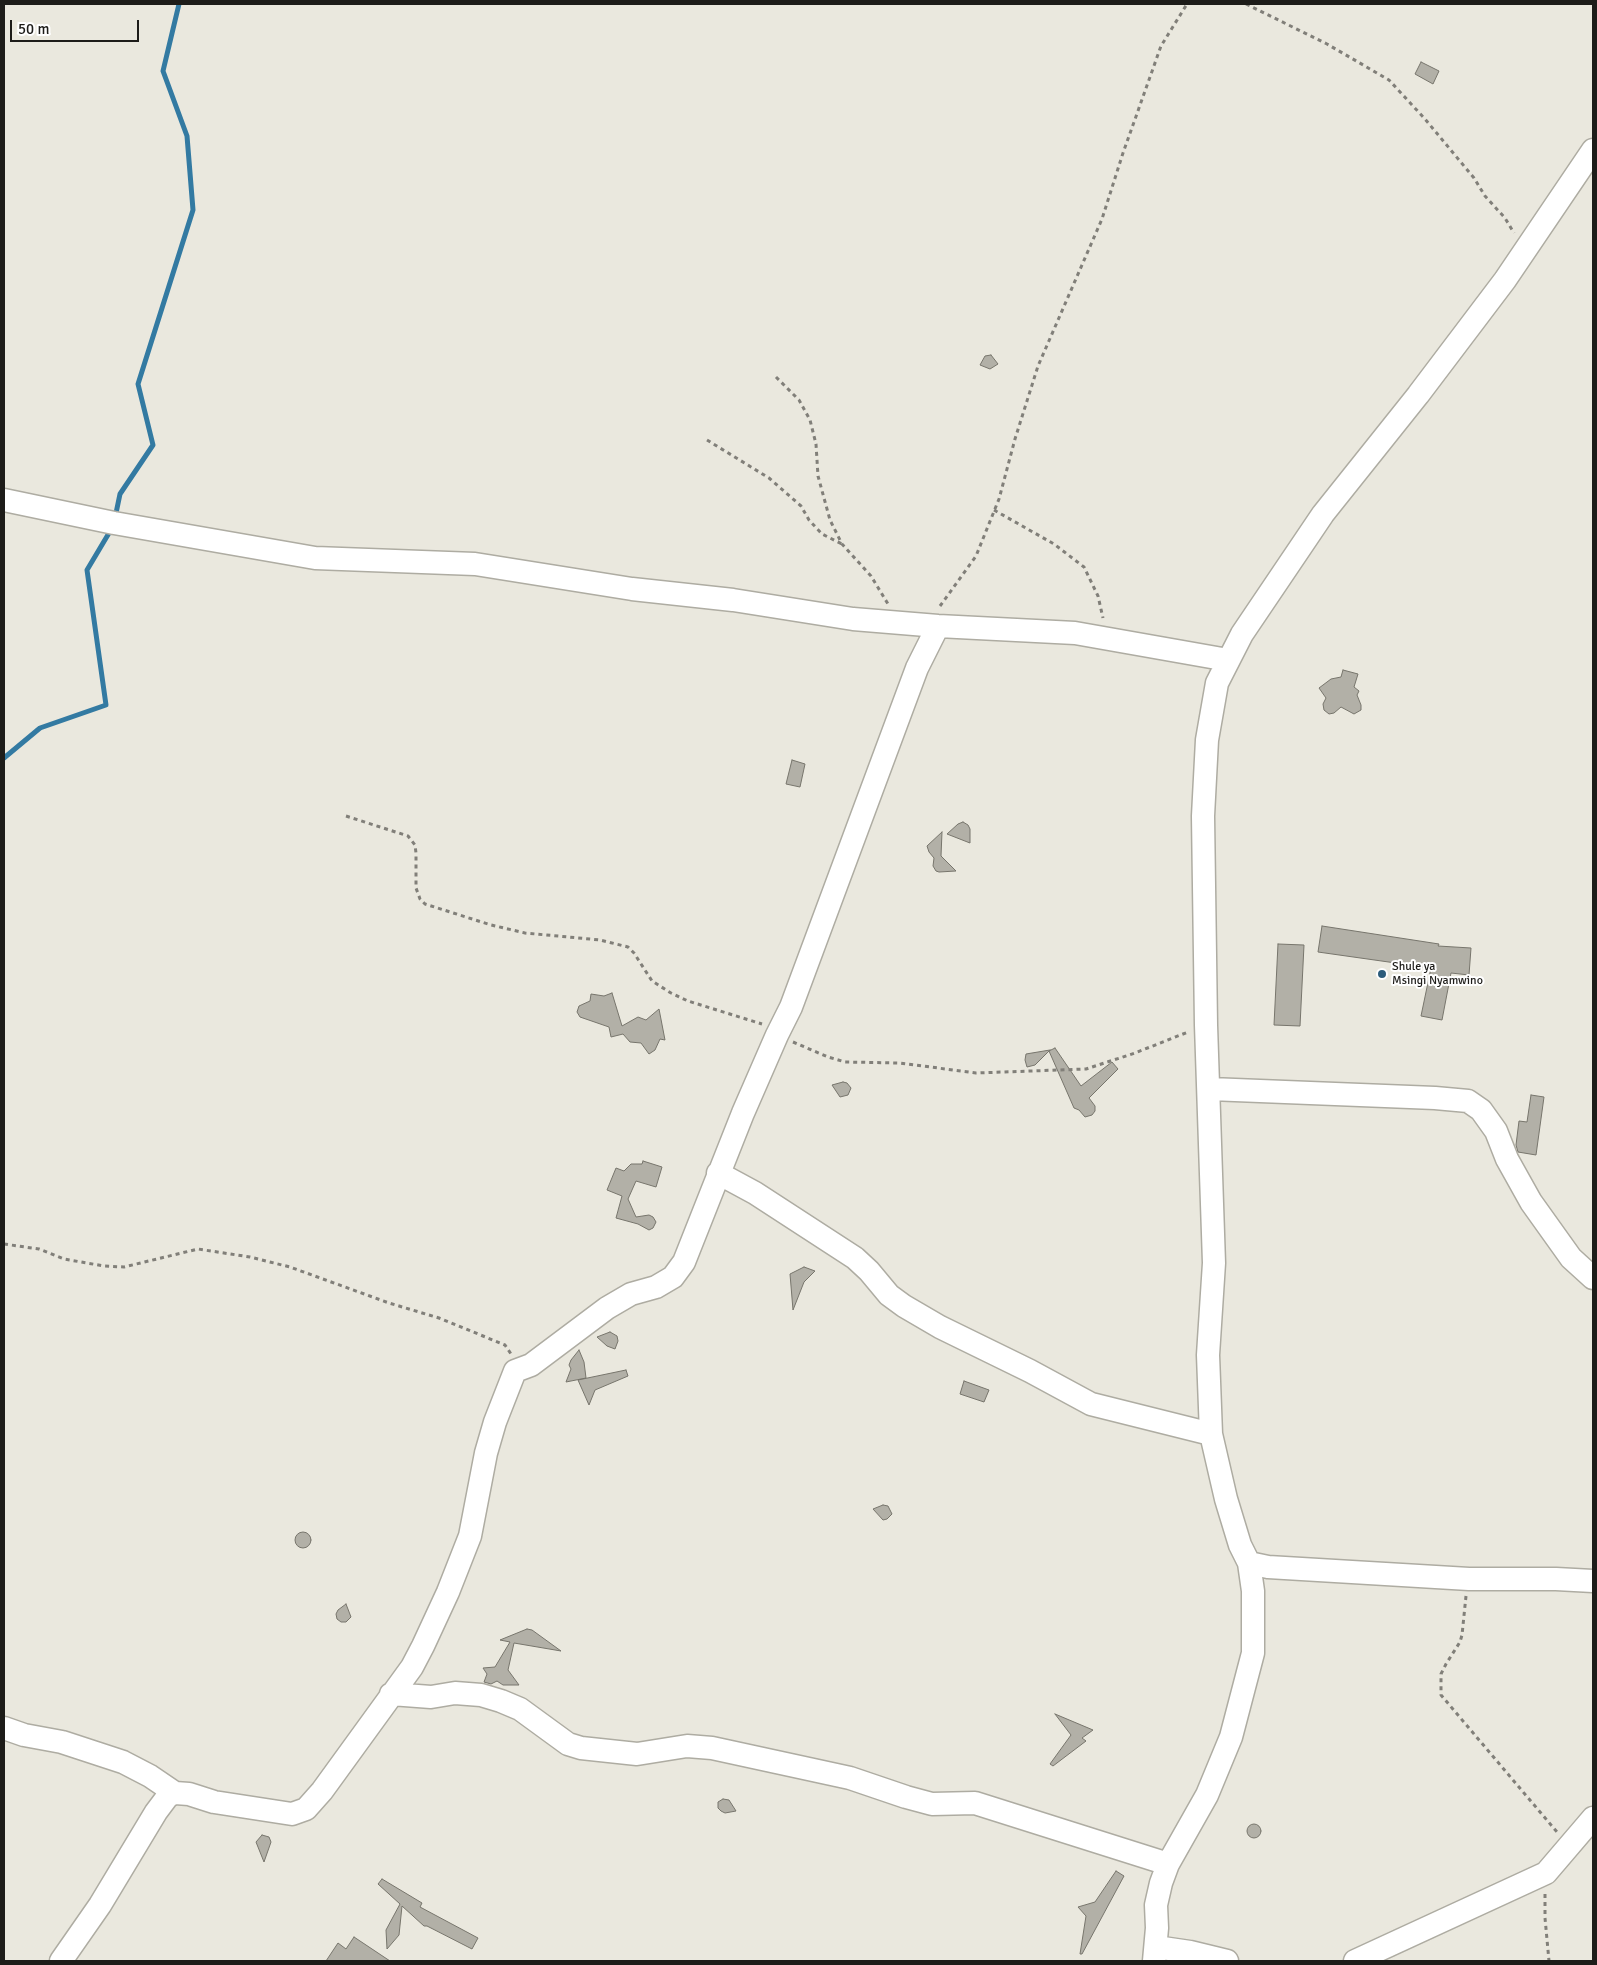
<!DOCTYPE html>
<html>
<head>
<meta charset="utf-8">
<style>
  body { margin:0 }
  #map { position:relative; width:1597px; height:1965px; overflow:hidden; background:#eae8de; font-family:Signika,sans-serif }
  canvas { display:block }
  .frame { position:absolute; inset:0; border:5px solid #1d1c19; pointer-events:none }
  .scale { position:absolute; left:10px; top:20px; width:129px; height:22px; box-sizing:border-box; border:2px solid #1d1c19; border-top:0; padding-left:6px; font-size:15px; line-height:18px; white-space:nowrap; color:#1d1c19; -webkit-text-stroke:4px #fff; paint-order:stroke }
</style>
</head>
<body>
<div id="map">
<canvas width="1597" height="1965"></canvas>
<div class="frame"></div>
<div class="scale">50 m</div>
</div>
<script>
const g = document.querySelector('canvas').getContext('2d');
g.lineJoin = 'round';
function shape(rows) {
  const path = new Path2D();
  for (const r of rows) {
    if (r.length === 3) {
      path.moveTo(r[0] + r[2], r[1]);
      path.arc(r[0], r[1], r[2], 0, 2 * Math.PI);
      continue;
    }
    path.moveTo(r[0], r[1]);
    for (let i = 2; i < r.length; i += 2) path.lineTo(r[i], r[i + 1]);
  }
  return path;
}
function stroke(path, color, width, dash) {
  g.strokeStyle = color;
  g.lineWidth = width;
  g.lineCap = dash ? 'butt' : 'round';
  g.setLineDash(dash || []);
  g.stroke(path);
}
function fillPath(path, color) {
  g.fillStyle = color;
  g.fill(path, 'evenodd');
}
function write(font, color, halo, rows, align = 'center') {
  g.font = font + ' Signika,sans-serif';
  g.lineWidth = 4;
  g.setLineDash([]);
  g.textBaseline = 'middle';
  g.strokeStyle = halo;
  g.fillStyle = color;
  for (const [text, x, y, turn = 0] of rows) {
    g.save();
    g.translate(x, y);
    g.rotate((+turn || 0) * Math.PI / 180);
    g.textAlign = isNaN(turn) ? turn : align;
    if (halo) g.strokeText(text, 0, 0);
    g.fillText(text, 0, 0);
    g.restore();
  }
}
stroke(shape([
  [115,518,120,494,153,445,138,384,193,210,187,136,163,71,179,4],
  [4,758,40,728,106,705,87,570,112,528]
]), '#337aa2', 5);
const building = shape([
  [1421,62,1439,71,1433,84,1415,74,1421,62],
  [991,355,998,364,990,369,980,365,985,356,991,355],
  [1343,670,1358,674,1354,687,1359,691,1357,695,1361,705,1361,710,1354,714,1341,707,1334,713,1329,714,1324,710,1323,704,1326,698,1319,688,1331,679,1341,677,1343,670],
  [792,760,805,764,800,787,786,784,792,760],
  [963,822,968,825,970,829,970,843,947,834,958,824,963,822],
  [942,832,941,856,956,871,939,872,936,871,933,866,934,858,929,852,927,846,942,832],
  [1322,926,1439,944,1438,946,1471,948,1469,975,1451,973,1442,1020,1421,1016,1431,968,1318,952,1322,926],
  [1278,944,1304,945,1300,1026,1274,1025,1278,944],
  [612,993,622,1026,638,1017,646,1020,659,1009,665,1040,660,1039,655,1050,649,1054,641,1043,630,1042,623,1034,611,1037,609,1027,580,1017,577,1012,579,1006,590,1001,591,994,604,996,612,993],
  [1055,1048,1081,1086,1112,1062,1118,1069,1089,1098,1095,1106,1095,1111,1092,1115,1085,1117,1079,1110,1074,1108,1049,1051,1055,1048],
  [1050,1050,1035,1065,1027,1067,1025,1060,1026,1054,1050,1050],
  [843,1082,847,1083,851,1088,848,1095,840,1097,832,1085,843,1082],
  [1531,1095,1544,1097,1536,1155,1518,1152,1516,1145,1519,1121,1527,1122,1531,1095],
  [643,1161,662,1167,656,1187,636,1181,628,1199,636,1217,649,1215,653,1217,656,1222,653,1228,649,1230,638,1224,616,1218,622,1196,607,1190,616,1168,624,1171,631,1164,642,1164,643,1161],
  [804,1267,815,1271,804,1282,793,1310,790,1274,804,1267],
  [610,1332,617,1336,618,1341,615,1349,607,1346,597,1337,610,1332],
  [579,1350,584,1362,586,1378,566,1382,571,1369,569,1365,571,1360,579,1350],
  [626,1370,628,1376,595,1390,589,1405,578,1380,626,1370],
  [964,1381,989,1390,984,1402,960,1394,964,1381],
  [883,1505,888,1506,892,1514,887,1519,883,1520,873,1509,883,1505],
  [303,1540,8],
  [346,1604,351,1617,346,1622,341,1622,337,1619,336,1614,338,1610,346,1604],
  [527,1629,532,1630,561,1651,514,1643,508,1670,519,1685,503,1685,497,1681,491,1684,484,1682,487,1674,483,1668,495,1667,510,1642,500,1640,527,1629],
  [1055,1714,1093,1730,1082,1738,1086,1741,1053,1766,1050,1764,1071,1735,1055,1714],
  [723,1799,729,1800,736,1811,725,1813,721,1811,718,1808,718,1802,723,1799],
  [1254,1831,7],
  [262,1835,269,1837,271,1842,264,1862,256,1842,262,1835],
  [1116,1871,1124,1876,1082,1954,1080,1954,1086,1916,1078,1907,1095,1902,1116,1871],
  [382,1879,422,1903,420,1907,478,1938,472,1949,427,1926,424,1926,402,1906,399,1935,387,1949,386,1930,400,1904,378,1884,382,1879],
  [354,1937,390,1961,326,1961,338,1943,346,1949,354,1937]
]);
fillPath(building, '#b2b0a7');
stroke(building, '#77756c', 1);
const minor = shape([
  [1593,150,1505,280,1418,395,1323,514,1242,634,1217,683,1207,740,1203,816,1206,1025,1214,1263,1208,1355,1211,1434,1226,1499,1240,1545,1249,1563,1268,1567,1469,1579,1556,1579,1593,1581],
  [4,500,114,523,315,558,475,564,632,589,733,600,853,619,938,626,1075,633,1228,660],
  [1210,1089,1435,1098,1468,1101,1481,1110,1496,1131,1507,1159,1531,1202,1571,1258,1593,1278],
  [718,1173,755,1193,855,1258,869,1271,889,1295,904,1306,940,1327,1030,1371,1091,1404,1211,1434],
  [391,1694,431,1697,455,1693,481,1695,501,1701,520,1709,568,1744,581,1748,637,1754,687,1746,712,1748,850,1778,906,1797,932,1804,975,1803,1168,1864],
  [4,1728,24,1735,62,1742,123,1762,150,1776,175,1793],
  [1156,1947,1190,1952,1227,1961],
  [61,1961,100,1905,156,1812,168,1796,175,1793,189,1794,214,1802,292,1814,306,1809,322,1791,412,1667,423,1646,448,1592,470,1536,486,1453,495,1422,515,1371,531,1365,607,1308,631,1294,656,1287,673,1277,684,1262,743,1113,777,1035,791,1007,917,668,938,626],
  [1154,1961,1157,1928,1156,1905,1161,1883,1168,1864,1207,1795,1231,1737,1253,1653,1253,1591,1249,1563],
  [1355,1961,1546,1873,1593,1818]
]);
stroke(minor, '#aeaca2', 25);
stroke(shape([
  [1246,4,1327,44,1389,80,1425,119,1474,178,1485,196,1505,218,1514,233],
  [776,377,799,400,810,420,816,444,818,476,830,520,842,544,871,576,888,604],
  [707,440,769,478,801,506,809,520,822,534,842,544],
  [994,510,1054,544,1084,567,1098,596,1103,618],
  [940,606,976,556,999,499,1015,439,1038,366,1102,219,1123,153,1161,46,1187,4],
  [346,816,408,836,415,845,416,853,416,888,420,899,425,904,491,925,525,933,600,940,628,947,634,953,652,981,671,993,688,1001,762,1024],
  [793,1042,828,1057,845,1062,900,1063,976,1073,1086,1069,1135,1053,1188,1032],
  [4,1244,39,1249,64,1259,104,1266,124,1267,198,1249,250,1257,290,1267,389,1303,439,1318,505,1345,511,1354],
  [1466,1596,1462,1635,1460,1642,1446,1664,1441,1674,1441,1695,1557,1832],
  [1545,1894,1545,1918,1549,1961]
]), '#817f79', 3, [4, 4]);
stroke(minor, '#fff', 22);
for (const [x, y, r, color] of [
  [1382,974,5,"#2c5c7b"]
]) {
  const dot = new Path2D();
  dot.arc(x, y, r, 0, 2 * Math.PI);
  g.fillStyle = color;
  g.fill(dot);
  stroke(dot, '#fff', 2);
}
write('12px', '#1d1c19', '#fff', [
  ["Shule ya",1392,967],
  ["Msingi Nyamwino",1392,981]
], 'left');
</script>
</body>
</html>
